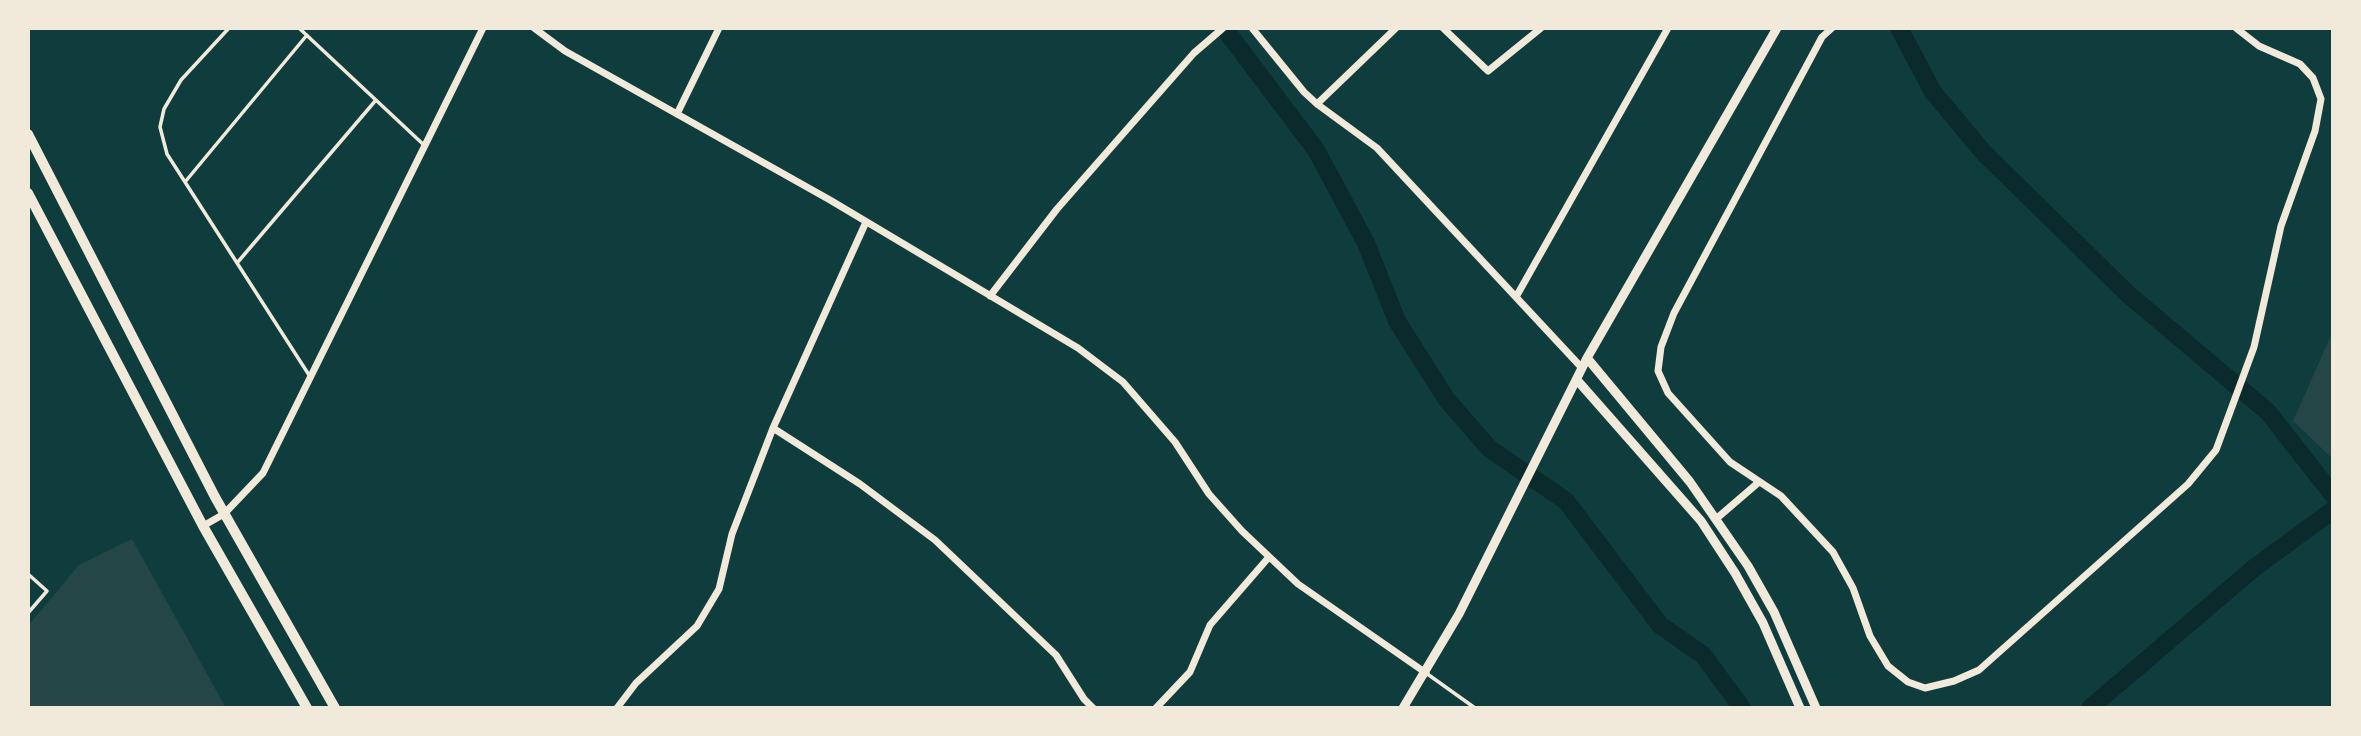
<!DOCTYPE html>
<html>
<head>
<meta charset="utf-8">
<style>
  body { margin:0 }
  #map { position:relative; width:2361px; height:736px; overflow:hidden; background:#0f3d3e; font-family:"Roboto Condensed",sans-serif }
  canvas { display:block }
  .frame { position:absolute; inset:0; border:30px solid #f1e9da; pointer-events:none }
</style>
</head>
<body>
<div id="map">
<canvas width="2361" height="736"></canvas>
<div class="frame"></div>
</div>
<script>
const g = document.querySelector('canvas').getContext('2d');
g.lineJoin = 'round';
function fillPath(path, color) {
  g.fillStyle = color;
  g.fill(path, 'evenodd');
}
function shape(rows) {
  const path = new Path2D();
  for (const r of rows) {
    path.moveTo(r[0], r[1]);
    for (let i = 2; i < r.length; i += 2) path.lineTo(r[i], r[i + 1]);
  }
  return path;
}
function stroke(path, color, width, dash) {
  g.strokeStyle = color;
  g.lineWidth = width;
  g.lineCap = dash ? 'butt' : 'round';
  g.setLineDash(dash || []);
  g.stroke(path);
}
fillPath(shape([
  [2333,331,2333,459,2293,421],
  [132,539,226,708,28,708,28,626,79,565]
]), '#244646');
stroke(shape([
  [1224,28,1316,150,1366,243,1397,321,1447,400,1490,449,1566,501,1660,625,1703,655,1742,708],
  [1899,28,1933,92,1984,153,2129,295,2268,412,2333,495],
  [2090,708,2254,568,2333,510]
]), '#0a2a2b', 18);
stroke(shape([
  [229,28,181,80,164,109,160,127,167,154,309,375],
  [299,28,425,146],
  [185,182,307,35],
  [237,263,376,100],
  [28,574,47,591,28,613],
  [1426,673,1475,708]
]), '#f1e9da', 3.5);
stroke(shape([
  [534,28,565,51,830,200,1078,348,1123,382,1175,442,1209,494,1242,531,1298,584,1426,673],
  [1252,28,1304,92,1317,104,1377,148,1582,368],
  [1443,28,1488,71,1541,28],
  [1832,28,1822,37,1674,313,1661,347,1658,371,1668,393,1730,462,1781,496,1833,552,1853,588,1870,636,1888,666,1908,682,1925,688,1954,681,1979,670,2188,484,2216,450,2254,347,2281,226,2315,131,2321,99,2313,78,2300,64,2259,46,2236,28],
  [1317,104,1396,28],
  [677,114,719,28],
  [990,296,1057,209,1194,53,1223,28],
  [1516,297,1668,28],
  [773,428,860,484,935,540,1056,655,1084,699,1093,708],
  [1716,519,1759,482],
  [203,526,224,514,263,473,483,28],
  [617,708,636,683,697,626,719,589,732,534,773,428,866,222],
  [1156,708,1190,672,1210,625,1269,557]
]), '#f1e9da', 7);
stroke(shape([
  [1587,358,1690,482,1748,566,1774,612,1816,708],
  [1577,380,1701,521,1735,573,1763,623,1800,708],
  [1403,708,1459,614,1587,358,1777,28]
]), '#f1e9da', 9);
stroke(shape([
  [28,134,215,497,335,708],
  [28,193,203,526,307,708]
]), '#f1e9da', 10);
</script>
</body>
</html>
